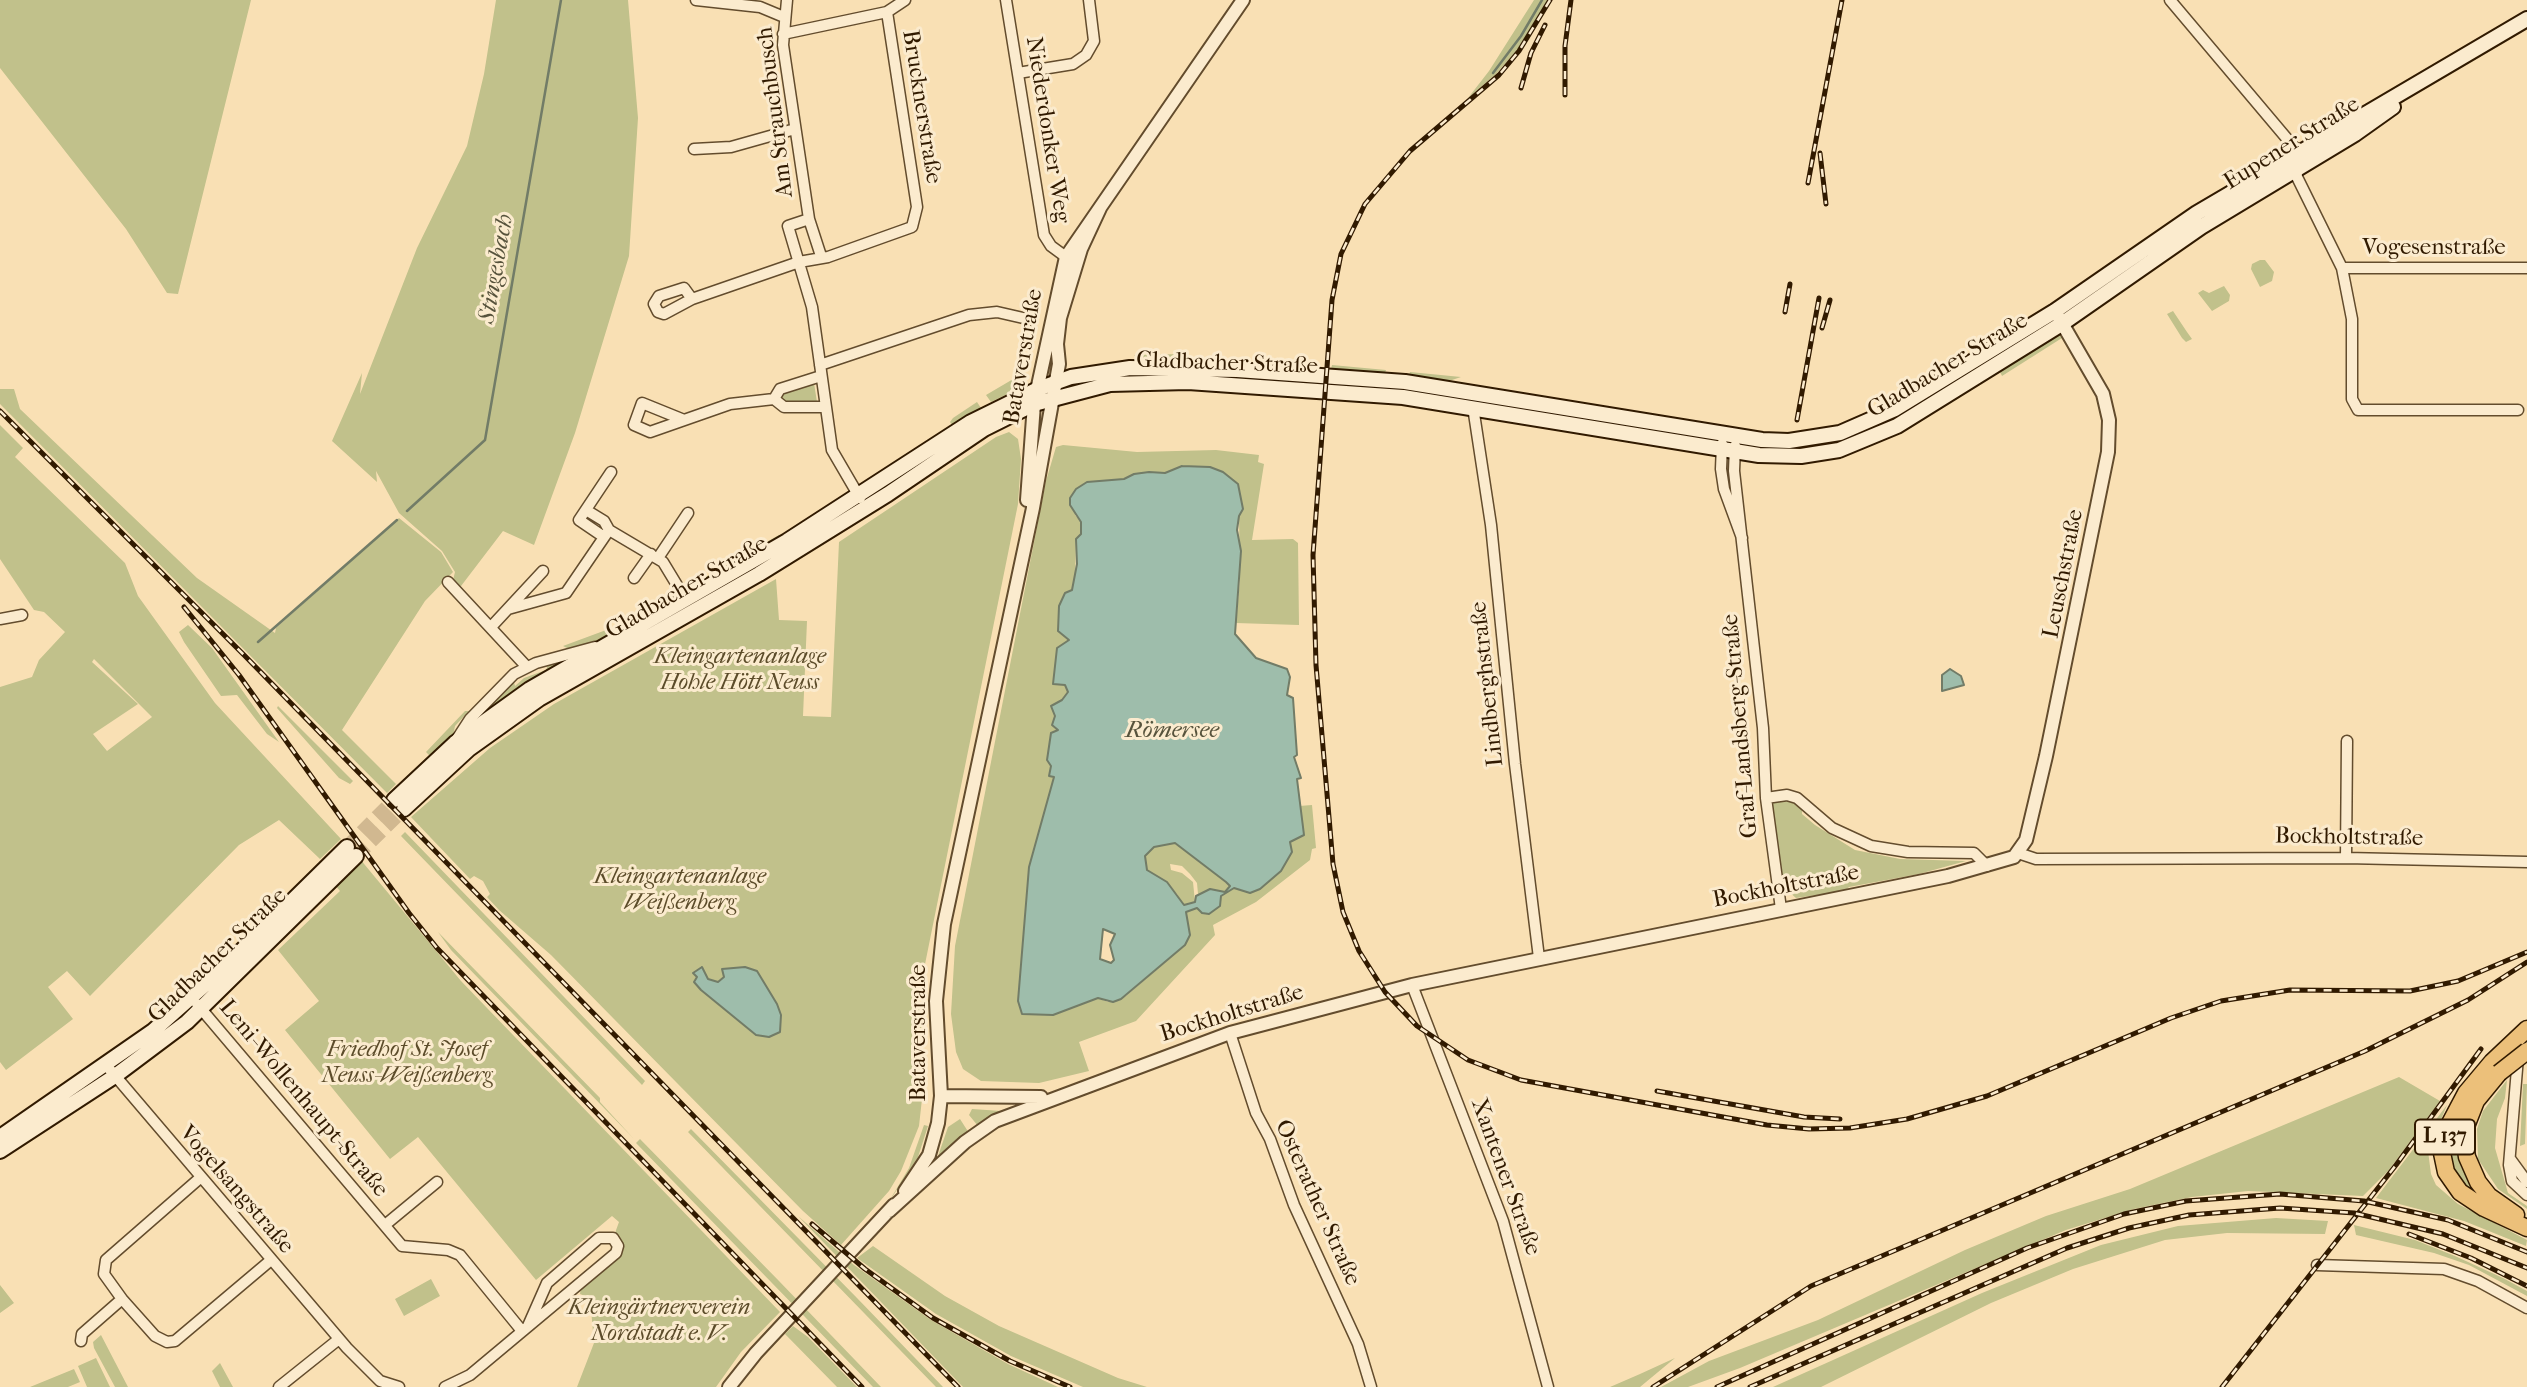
<!DOCTYPE html>
<html>
<head>
<meta charset="utf-8">
<style>
  body { margin:0 }
  canvas { display:block; background:#f9e0b4 }
</style>
</head>
<body>
<canvas width="2527" height="1387"></canvas>
<script>
const g = document.querySelector('canvas').getContext('2d');
g.lineJoin = 'round';
function fillPath(path, color) {
  g.fillStyle = color;
  g.fill(path, 'evenodd');
}
function shape(rows) {
  const path = new Path2D();
  for (const r of rows) {
    path.moveTo(r[0], r[1]);
    for (let i = 2; i < r.length; i += 2) path.lineTo(r[i], r[i + 1]);
  }
  return path;
}
function stroke(path, color, width, dash) {
  g.strokeStyle = color;
  g.lineWidth = width;
  g.lineCap = dash ? 'butt' : 'round';
  g.setLineDash(dash || []);
  g.stroke(path);
}
function write(font, color, halo, rows, align = 'center') {
  g.font = font + ' "IM FELL French Canon",serif';
  g.lineWidth = 6;
  g.setLineDash([]);
  g.textBaseline = 'middle';
  g.strokeStyle = halo;
  g.fillStyle = color;
  for (const [text, x, y, turn = 0] of rows) {
    g.save();
    g.translate(x, y);
    g.rotate((+turn || 0) * Math.PI / 180);
    g.textAlign = isNaN(turn) ? turn : align;
    if (halo) g.strokeText(text, 0, 0);
    g.fillText(text, 0, 0);
    g.restore();
  }
}
fillPath(shape([
  [0,0,251,0,178,294,167,293,126,229,0,68],
  [496,0,628,0,638,118,629,256,575,433,534,545,503,531,458,590,452,584,455,572,442,551,399,513,376,471,377,482,332,441,362,373,360,394,417,248,467,146,484,74],
  [1534,0,1548,0,1517,50,1496,74,1468,98,1489,71],
  [2260,260,2265,260,2274,272,2272,281,2260,287,2251,269,2252,264],
  [2224,286,2230,295,2229,301,2212,311,2198,293,2203,290,2209,293],
  [2173,311,2187,332,2192,339,2186,342,2182,338,2167,314],
  [2059,335,2062,338,2002,376,2000,372],
  [1186,354,1186,359,1138,359,1134,355],
  [1332,365,1386,370,1385,373,1331,369],
  [1410,372,1461,377,1449,381,1409,375],
  [1162,374,1322,379,1322,385,1162,376,1076,387,1076,383,1109,378],
  [1020,375,1018,389,991,402,986,395],
  [814,383,817,402,785,403,779,398,788,389],
  [0,389,14,389,20,409,197,578,275,633,276,628,399,518,441,552,453,572,425,601,342,730,396,784,387,793,0,404],
  [1482,399,1704,436,1704,441,1493,405],
  [977,402,981,408,952,425,950,422,953,418],
  [0,425,23,448,15,457,125,563,138,596,215,703,341,839,320,859,279,820,239,845,90,996,67,971,48,987,73,1019,6,1070,0,1062,0,687,32,677,39,660,65,632,44,612,34,610,0,559],
  [94,659,152,717,107,751,93,734,138,704,92,662],
  [1009,432,1018,439,1021,459,1018,504,923,974,920,1001,924,1081,919,1126,901,1171,889,1191,841,1245,803,1211,551,955,499,910,487,897,490,894,483,881,474,876,470,879,411,817,490,748,554,704,776,579,779,620,807,621,803,716,831,717,839,542,996,437],
  [1063,445,1137,452,1216,450,1259,455,1258,462,1264,464,1252,540,1293,539,1298,543,1299,625,1236,623,1240,580,1239,516,1182,466,1165,473,1134,474,1125,479,1102,481,1075,515,1081,522,1081,535,1076,539,1075,579,1072,590,1065,593,1058,631,1069,640,1057,648,1053,684,1065,685,1068,692,1055,716,1058,731,1051,766,1054,777,1018,1000,1053,1015,1098,998,1108,1002,1126,996,1185,945,1190,935,1185,912,1197,908,1209,914,1220,906,1221,896,1234,887,1260,889,1281,871,1290,842,1301,837,1303,831,1299,806,1312,805,1316,848,1312,849,1310,860,1256,902,1213,925,1215,935,1136,1021,1079,1042,1089,1071,1039,1083,981,1081,963,1069,956,1052,951,1014,955,946,1046,481,1056,447],
  [779,535,782,537,704,582,702,579],
  [673,596,674,599,594,642,571,650,563,646,625,623],
  [188,625,212,648,279,742,267,734,237,695,221,696,184,642,179,632],
  [579,654,529,683,472,722,489,703,494,702,514,682,515,686,524,678,546,670,549,662],
  [278,706,353,781,350,784,339,778,277,708],
  [465,711,469,711,455,726,453,736,431,757,426,752],
  [1792,801,1802,804,1802,814,1815,825,1855,850,1900,859,1966,861,1919,874,1849,887,1845,891,1796,898,1781,885,1772,802],
  [405,832,645,1081,642,1085,401,836],
  [1175,843,1226,882,1230,886,1225,892,1210,889,1198,894,1197,883,1190,874,1182,866,1170,864,1171,870,1182,873,1193,882,1195,902,1184,906,1177,894,1147,871,1145,856,1154,847],
  [360,859,461,981,780,1312,741,1352,716,1387,577,1387,594,1343,590,1298,580,1294,581,1287,619,1254,623,1246,615,1233,619,1222,612,1216,536,1280,418,1137,390,1159,285,1030,319,1001,278,950,340,891,334,884],
  [438,932,600,1098,600,1102,634,1139,451,950],
  [2399,1077,2440,1101,2389,1170,2363,1196,2248,1191,2192,1197,2134,1209,2066,1230,1740,1368,1688,1387,1661,1387,1709,1361,1818,1320,1965,1250,2046,1216,2130,1189],
  [2507,1080,2505,1098,2497,1119,2495,1148,2508,1193,2527,1206,2527,1209,2498,1189,2478,1159,2477,1129,2483,1111],
  [2523,1084,2527,1084,2525,1144,2520,1146],
  [2447,1105,2428,1151,2431,1174,2436,1185,2458,1204,2527,1240,2526,1246,2464,1221,2376,1198],
  [972,1109,1001,1111,1002,1113,978,1126,969,1115],
  [2461,1118,2458,1148,2461,1167,2477,1194,2466,1192,2449,1167,2452,1135],
  [960,1119,969,1133,937,1159,948,1127],
  [924,1125,928,1126,918,1157,885,1208,909,1168],
  [691,1129,857,1298,943,1387,936,1387,688,1132],
  [640,1139,779,1281,881,1387,873,1387,636,1143],
  [798,1216,854,1265,931,1320,1008,1364,1058,1387,963,1387],
  [2276,1218,2328,1221,2325,1234,2227,1233,2165,1240,2073,1269,1991,1303,1821,1387,1773,1387,1982,1293,2101,1245,2178,1226],
  [2354,1225,2415,1240,2455,1256,2503,1278,2527,1291,2527,1296,2469,1265,2434,1253,2356,1235],
  [873,1246,945,1296,999,1326,1118,1378,1147,1387,1083,1387,1011,1356,936,1314,857,1258],
  [431,1279,440,1296,404,1316,395,1299],
  [0,1285,14,1303,0,1313],
  [793,1326,808,1337,857,1387,837,1387,785,1334],
  [101,1335,128,1387,115,1387,94,1348,93,1342],
  [96,1358,110,1387,87,1387,78,1366],
  [1675,1358,1640,1387,1610,1387,1640,1374],
  [220,1363,233,1387,220,1387,212,1371],
  [74,1369,80,1382,68,1387,30,1387]
]), '#c1c18b');
const water = shape([
  [1182,466,1210,467,1223,472,1238,484,1243,509,1239,516,1237,530,1241,551,1235,634,1256,658,1287,669,1290,677,1287,695,1293,698,1297,755,1294,757,1301,778,1297,779,1304,835,1290,842,1292,852,1281,871,1260,889,1250,893,1234,888,1221,896,1220,906,1209,914,1202,913,1197,908,1186,912,1190,935,1185,945,1121,999,1113,1002,1098,998,1053,1015,1022,1014,1018,1001,1029,867,1054,777,1049,776,1051,766,1047,760,1051,733,1058,730,1052,725,1055,716,1051,706,1062,700,1068,692,1065,685,1053,684,1057,648,1069,640,1058,631,1059,606,1065,593,1072,590,1077,564,1076,539,1081,534,1081,522,1070,505,1070,498,1076,489,1087,482,1124,479,1134,474,1149,472,1165,473,1182,466],
  [1175,843,1226,882,1230,886,1225,892,1210,889,1196,896,1195,902,1184,905,1167,882,1147,870,1145,856,1154,847,1175,843],
  [1103,929,1115,934,1110,945,1114,960,1111,963,1100,959,1103,929],
  [1950,669,1961,676,1964,685,1942,691,1942,675,1950,669],
  [702,967,708,979,718,982,724,977,722,969,745,967,757,971,777,1004,781,1015,780,1032,769,1037,756,1035,701,990,694,982,697,977,693,973,702,967]
]);
fillPath(water, '#9ebdab');
stroke(water, '#727c67', 2);
stroke(shape([
  [1493,73,1521,36,1542,0],
  [407,511,485,440,561,0],
  [258,642,397,520]
]), '#727c67', 2.5);
stroke(shape([
  [347,847,394,800],
  [356,856,404,809]
]), '#d1b890', 14, [14, 7]);
const minor = shape([
  [696,0,760,7,784,17],
  [787,0,783,45,809,219,821,256],
  [1006,0,1044,235,1051,246,1066,257],
  [2170,0,2294,147,2297,177,2342,268,2352,319,2352,399,2358,410,2518,410],
  [783,34,887,12,905,0],
  [1018,73,1073,64,1086,55,1094,41,1089,0],
  [694,149,731,147,795,129],
  [809,219,788,226,812,307,832,450,860,498],
  [2342,268,2527,268],
  [692,299,684,288,659,296,654,304,658,312,664,314,692,299,799,262,828,257,912,227,917,207,887,12],
  [820,365,969,315,997,312,1032,320],
  [821,376,780,389,774,399,784,407,826,407],
  [1473,407,1491,525,1515,764,1539,958],
  [684,420,642,403,634,425,650,432,730,404,774,399],
  [1722,444,1721,469,1724,489,1742,538],
  [1735,446,1734,471,1763,728,1766,798,1781,909],
  [586,510,604,521,609,530,663,562,686,600],
  [604,537,579,520,611,472],
  [658,558,688,513],
  [634,578,651,554],
  [448,582,526,666],
  [508,609,566,593,609,530],
  [0,619,22,615],
  [491,627,543,571],
  [457,739,470,719,514,674,536,663,595,647],
  [1766,798,1787,795,1797,798,1832,828,1871,846,1908,852,1974,853,1987,866],
  [2018,853,2036,859,2346,858,2527,862],
  [2346,858,2347,741],
  [1412,985,1503,1221,1548,1387],
  [197,1004,402,1246,448,1250,460,1255,522,1331],
  [1230,1033,1256,1113,1270,1139,1294,1205,1358,1344,1371,1387],
  [2518,1057,2509,1165,2512,1181,2527,1195],
  [106,1065,347,1348,380,1381,399,1387],
  [2511,1160,2527,1182],
  [200,1178,106,1260,104,1274,122,1299,155,1336,167,1342,175,1341,271,1260],
  [385,1225,437,1182],
  [2317,1265,2444,1269,2478,1281,2527,1308],
  [81,1341,82,1334,122,1299],
  [279,1387,339,1339],
  [445,1387,470,1375,616,1253,618,1246,613,1238,599,1238,547,1283,528,1326]
]);
const tertiary = shape([
  [1027,500,1034,404,1066,257,1243,0],
  [941,1096,1041,1097],
  [905,1191,929,1155,938,1123,941,1096,936,1001,944,924,1033,508,1059,364,1057,344,1060,318,1081,249,1101,206],
  [889,1211,965,1142,995,1121,1230,1033,1412,985,1948,876,2014,857,2026,840,2046,756,2108,452,2109,420,2103,394,2055,311],
  [729,1387,756,1353,894,1205]
]);
const secondary = shape([
  [394,800,455,743,530,689,787,541,971,422,1038,389,1071,377,1130,368,1237,370,1405,382,1762,440,1789,441,1840,433,1895,409,2055,311,2197,213,2527,19],
  [404,809,469,749,539,699,759,574,888,494,984,429,1034,404,1110,384,1188,382,1403,397,1759,455,1801,456,1839,450,1897,426,2063,323,2201,227,2355,134,2393,107],
  [0,1137,153,1031,226,966,347,847],
  [0,1151,115,1076,187,1022,356,856]
]);
const primary = shape([
  [2527,1029,2492,1062,2466,1093,2448,1127,2442,1153,2446,1172,2460,1192,2484,1208,2527,1228],
  [2499,1073,2476,1101,2465,1129,2465,1143,2467,1157,2478,1182,2489,1196,2516,1215]
]);
stroke(minor, '#634c2d', 13);
stroke(tertiary, '#634c2d', 16);
stroke(secondary, '#311a00', 18);
stroke(primary, '#311a00', 19);
stroke(minor, '#fbebce', 10);
stroke(tertiary, '#fbebce', 12);
stroke(secondary, '#fbebce', 14);
stroke(primary, '#ecc07a', 16);
const rail = shape([
  [1550,0,1519,51,1499,75,1410,151,1365,204,1341,254,1332,300,1313,555,1316,665,1333,864,1343,912,1359,951,1385,992,1417,1026,1468,1060,1521,1080,1767,1125,1809,1129,1850,1128,1907,1119,1987,1096,2171,1018,2221,1001,2290,990,2410,991,2458,981,2527,952],
  [1521,88,1531,53,1545,25],
  [1565,95,1565,46,1571,0],
  [1820,153,1826,204],
  [1808,183,1842,0],
  [1785,312,1790,284],
  [1822,328,1830,300],
  [0,411,244,655,958,1387],
  [1797,420,1819,298],
  [184,607,239,675,409,913,437,948,862,1387],
  [1657,1091,1804,1117,1840,1119],
  [812,1224,865,1269,933,1318,1010,1361,1070,1387],
  [2409,1234,2471,1258,2527,1286],
  [1653,1387,1811,1286,2365,1051,2468,1000,2527,962],
  [1717,1387,2027,1248,2124,1214,2186,1201,2280,1194,2364,1201,2448,1220,2527,1252],
  [1750,1387,2067,1248,2129,1228,2189,1215,2280,1208,2354,1213,2443,1234,2527,1268],
  [2222,1387,2396,1165,2481,1049]
]);
stroke(rail, '#311a00', 5);
stroke(rail, '#fbebce', 2.5, [8]);
const primaryBridge = shape([
  [2499,1073,2527,1051]
]);
stroke(primaryBridge, '#311a00', 19, []);
stroke(primaryBridge, '#ecc07a', 16);
for (const [x, y, w] of [
  [2445,1137,60]
]) {
  const box = new Path2D();
  box.roundRect(x - w / 2, y - 17.5, w, 35, 5);
  g.fillStyle = '#fbebce';
  g.fill(box);
  stroke(box, '#311a00', 2);
}
write('bold 21px', '#311a00', null, [
  ["L 137",2445,1137]
]);
write('23px', '#311a00', '#fbebce', [
  ["Brucknerstraße",921,107,81],
  ["Am Strauchbusch",776,112,-97],
  ["Niederdonker Weg",1047,130,81],
  ["Eupener Straße",2292,144,-32],
  ["Vogesenstraße",2434,248],
  ["Bataverstraße",1024,357,-80],
  ["Gladbacher Straße",1227,364,2],
  ["Gladbacher Straße",1948,366,-31],
  ["Leuschstraße",2064,574,-79],
  ["Gladbacher Straße",687,588,-30],
  ["Lindberghstraße",1488,684,-96],
  ["Graf-Landsberg-Straße",1741,726,-95],
  ["Bockholtstraße",2349,838,1],
  ["Bockholtstraße",1786,887,-11],
  ["Gladbacher Straße",218,956,-44],
  ["Bockholtstraße",1232,1014,-17],
  ["Bataverstraße",919,1033,-90],
  ["Leni-Wollenhaupt-Straße",303,1099,50],
  ["Xantener Straße",1505,1177,70],
  ["Vogelsangstraße",236,1190,49],
  ["Osterather Straße",1317,1203,66]
]);
write('italic 23px', '#5c4c2a', '#fbebce', [
  ["Kleingartenanlage",740,657],
  ["Hohle Hött Neuss",740,683],
  ["Kleingartenanlage",680,877],
  ["Weißenberg",680,903],
  ["Friedhof St. Josef",407,1050],
  ["Neuss-Weißenberg",407,1076],
  ["Kleingärtnerverein",659,1308],
  ["Nordstadt e. V.",659,1334]
]);
write('italic 24px', '#57533c', '#fbebce', [
  ["Stingesbach",497,269,-80],
  ["Römersee",1172,731]
]);
</script>
</body>
</html>
